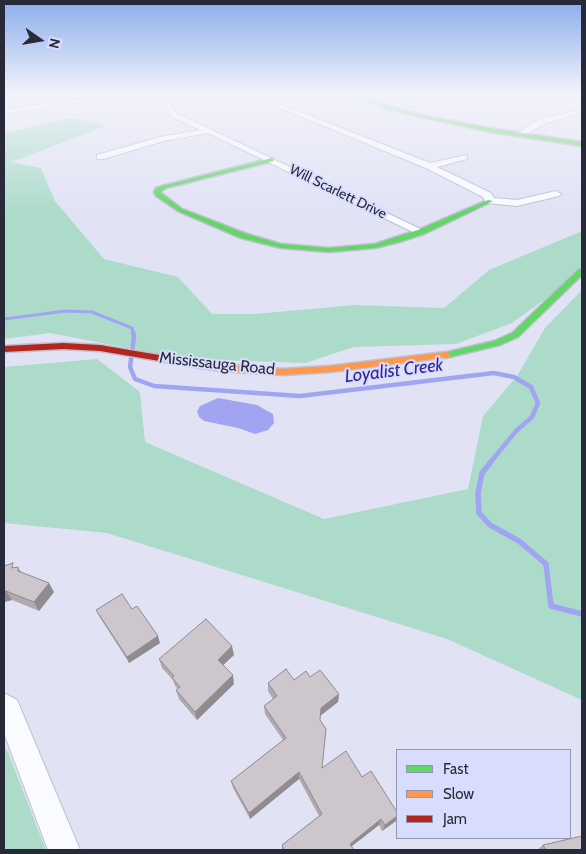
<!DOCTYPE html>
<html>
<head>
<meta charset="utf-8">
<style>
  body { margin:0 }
  #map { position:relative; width:586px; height:854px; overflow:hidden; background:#e1e3f5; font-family:Cabin,sans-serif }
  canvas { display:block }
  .frame { position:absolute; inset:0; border:5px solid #282a39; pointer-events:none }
  .legend { position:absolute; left:396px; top:749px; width:175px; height:90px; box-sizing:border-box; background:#d9ddfd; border:1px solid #9295af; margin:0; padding:6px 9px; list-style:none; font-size:15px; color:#282a39 }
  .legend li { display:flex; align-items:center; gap:10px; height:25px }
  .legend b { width:25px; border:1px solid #9295af }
  .north { position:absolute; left:15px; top:15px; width:50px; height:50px; -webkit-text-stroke:4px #d9ddfd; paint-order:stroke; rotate:103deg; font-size:14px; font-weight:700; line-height:20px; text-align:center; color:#282a39 }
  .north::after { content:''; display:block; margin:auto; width:18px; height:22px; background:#282a39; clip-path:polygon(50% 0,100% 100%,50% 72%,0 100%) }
</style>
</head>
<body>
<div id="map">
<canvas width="586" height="854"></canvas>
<div class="frame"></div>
<ul class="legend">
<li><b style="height:6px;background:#63d668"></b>Fast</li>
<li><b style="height:6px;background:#ff974d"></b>Slow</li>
<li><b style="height:6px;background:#b3261e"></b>Jam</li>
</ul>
<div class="north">N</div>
</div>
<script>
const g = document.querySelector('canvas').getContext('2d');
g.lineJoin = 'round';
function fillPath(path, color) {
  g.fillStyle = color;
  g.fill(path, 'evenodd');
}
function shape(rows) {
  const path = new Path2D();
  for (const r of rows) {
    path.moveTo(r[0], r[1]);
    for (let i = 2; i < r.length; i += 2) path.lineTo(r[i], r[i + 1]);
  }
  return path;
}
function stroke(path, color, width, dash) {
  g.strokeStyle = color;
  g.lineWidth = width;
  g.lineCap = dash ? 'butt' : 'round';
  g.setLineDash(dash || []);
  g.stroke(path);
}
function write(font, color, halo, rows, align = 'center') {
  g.font = font + ' Cabin,sans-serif';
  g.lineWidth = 4;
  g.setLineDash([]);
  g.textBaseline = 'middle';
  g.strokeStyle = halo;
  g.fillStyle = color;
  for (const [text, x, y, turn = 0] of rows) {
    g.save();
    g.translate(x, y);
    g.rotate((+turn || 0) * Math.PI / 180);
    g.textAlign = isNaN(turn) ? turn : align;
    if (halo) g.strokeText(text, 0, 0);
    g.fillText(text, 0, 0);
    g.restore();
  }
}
fillPath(shape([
  [71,118,106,126,11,162,41,168,55,201,104,259,178,277,212,314,255,314,355,305,444,308,489,270,582,231,582,266,547,298,512,323,456,344,354,347,305,363,185,359,50,333,4,339,4,133],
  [582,290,582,700,447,639,107,533,4,523,4,367,97,359,140,392,145,442,324,519,468,489,483,416,517,376,545,328],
  [4,746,8,752,46,850,4,850]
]), '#acdbca');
fillPath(shape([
  [218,398,257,405,273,414,274,423,268,430,255,434,238,428,204,421,199,417,197,411,200,406]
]), '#a1a5f1');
stroke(shape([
  [4,319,66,311,92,312,132,328,133,333]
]), '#a1a5f1', 3);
stroke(shape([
  [133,332,134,337,130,367,135,379,154,386,300,396,494,373,514,377,531,387,538,403,532,417,516,431,489,464]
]), '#a1a5f1', 4.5);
stroke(shape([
  [490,463,482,473,478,493,479,513,490,525,519,541,546,564,551,606,582,614]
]), '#a1a5f1', 5.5);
const street = shape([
  [120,93,137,93,4,114,4,110,120,93],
  [151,93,159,93,169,101,176,113,427,232,421,235,417,234,208,133,164,141,103,159,97,159,97,155,160,137,200,130,170,116,164,103,151,93],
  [286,93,306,93,270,100,430,163,467,155,467,159,437,167,491,193,494,198,517,200,556,191,561,194,559,196,517,206,486,203,483,197,426,168,261,100,269,96,286,93],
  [425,93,452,93,403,99,374,105,371,103,403,95,425,93],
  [462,93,473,93,487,98,484,100,462,93],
  [582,109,582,113,546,123,522,137,515,135,540,119,582,109],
  [4,693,17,700,80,850,48,850,4,733,4,693]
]);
const fast = shape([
  [348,93,354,93,389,106,425,116,490,128,582,142,582,146,490,132,425,118,385,108,348,93],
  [272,158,274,161,166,188,160,192,182,209,247,234,281,244,329,248,375,244,393,238,418,230,488,200,493,201,424,234,399,242,375,248,329,252,281,248,241,238,178,211,156,196,154,192,156,188,162,186,272,158],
  [579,269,582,269,582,275,518,337,500,345,446,358,441,355,443,353,494,341,512,333,579,269]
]);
const slow = shape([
  [446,352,449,353,451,355,449,357,330,372,282,375,222,371,201,368,196,365,201,362,282,369,330,366,446,352]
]);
const jam = shape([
  [63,343,100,345,201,362,206,365,201,368,100,351,63,349,4,352,4,346,63,343]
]);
stroke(street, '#bec0cf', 2);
stroke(fast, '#bec0cf', 3);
stroke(slow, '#bec0cf', 3);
stroke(jam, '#bec0cf', 3);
fillPath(street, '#fafbfe');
fillPath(fast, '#63d668');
fillPath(slow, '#ff974d');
fillPath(jam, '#b3261e');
fillPath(shape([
  [4,566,15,568,18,567,21,572,54,592,39,611,12,600,4,602],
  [132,609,160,643,129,663,99,616,96,610],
  [234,655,223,665,234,684,197,720,179,699,176,690,178,689,175,686,173,680,162,668,159,659],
  [310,677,339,694,338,702,320,716,322,768,362,777,396,821,382,831,379,825,351,847,354,850,282,850,282,845,319,816,299,779,250,819,233,788,231,781,283,740,265,714,264,706,273,699,268,691,268,683],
  [543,845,582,850,537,850]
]), '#b0aaaf');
fillPath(shape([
  [49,583,54,592,39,611,34,602],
  [4,591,6,591,12,600,4,602],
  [158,636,160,643,129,663,127,657],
  [232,646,234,655,220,668,218,660],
  [233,675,234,684,197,720,195,712],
  [339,694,338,702,320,716,321,708],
  [299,772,299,779,250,819,249,813],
  [397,816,396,821,382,831,385,825],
  [381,819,379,825,348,849,350,844]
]), '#908b8f');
const building = shape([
  [13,563,12,568,18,567,18,571,49,583,34,602,6,591,4,591,4,566,13,563],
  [122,594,132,609,137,606,158,636,127,657,96,610,122,594],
  [206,619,232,646,218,660,233,675,195,712,176,690,180,687,172,678,174,676,159,659,206,619],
  [286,669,294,680,306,671,310,677,320,670,339,694,321,708,320,720,326,729,322,768,346,751,362,777,371,771,397,812,397,816,385,825,381,819,350,844,354,850,284,850,282,845,322,814,299,772,249,813,231,781,286,738,264,706,277,696,268,683,286,669],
  [582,836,582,850,546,850,543,845,582,836]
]);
fillPath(building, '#cdc6cc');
stroke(building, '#908b8f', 1);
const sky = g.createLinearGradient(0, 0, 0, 213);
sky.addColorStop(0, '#8baeec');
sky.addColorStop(0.44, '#f2f2fa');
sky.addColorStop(1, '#f2f2fa00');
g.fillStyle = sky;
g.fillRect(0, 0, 586, 213);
write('14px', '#282a39', '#d9ddfd', [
  ["Will Scarlett Drive",338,192,26]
]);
write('16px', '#282a39', '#d9ddfd', [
  ["Mississauga Road",217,364,6]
]);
write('italic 18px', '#342698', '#d9ddfd', [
  ["Loyalist Creek",394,371,-7]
]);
</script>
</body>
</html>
